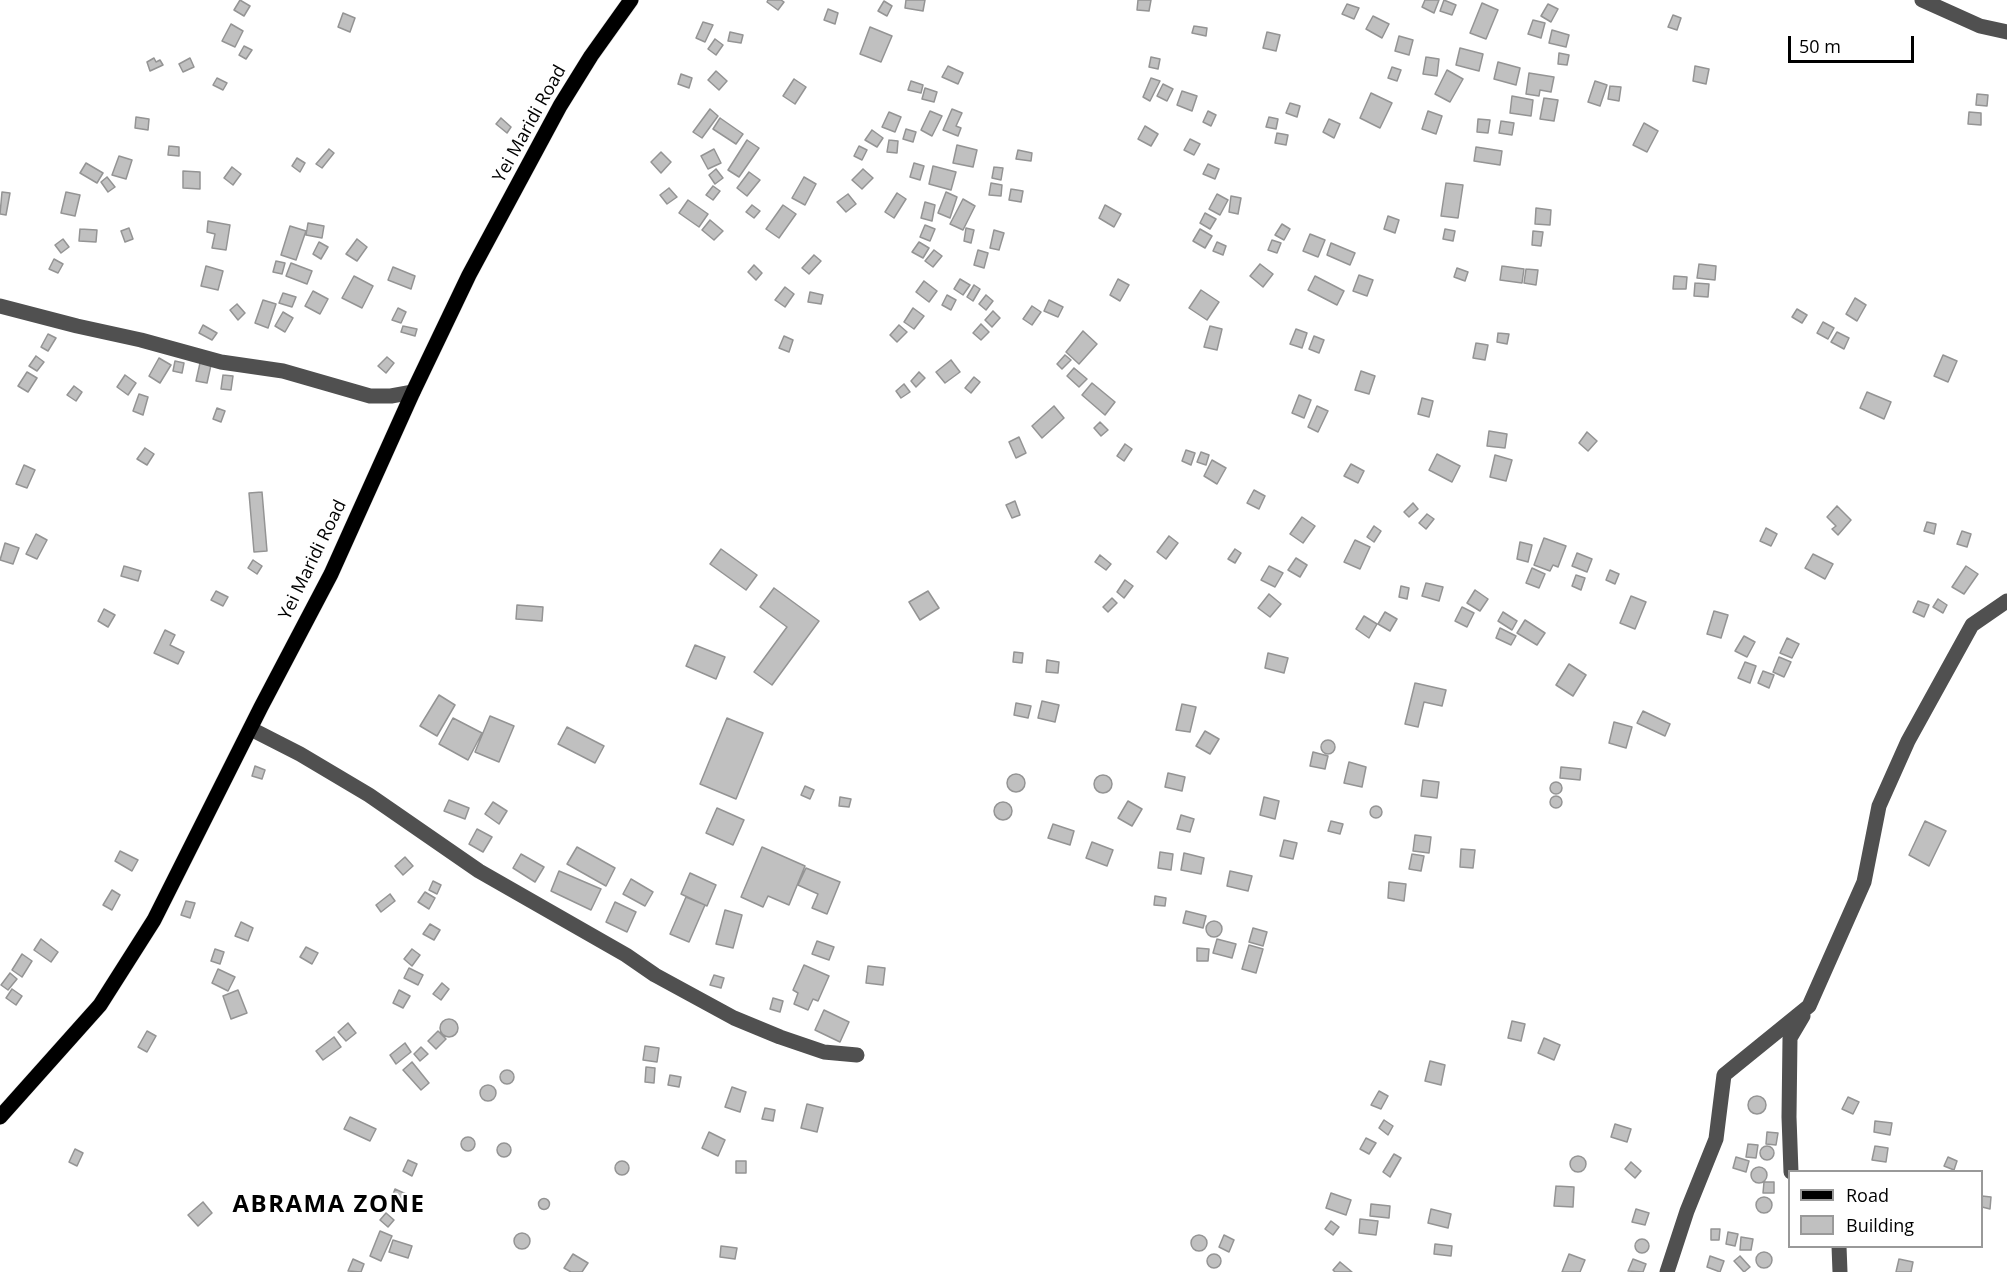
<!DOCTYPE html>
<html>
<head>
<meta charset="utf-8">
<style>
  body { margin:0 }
  #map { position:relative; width:2007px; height:1272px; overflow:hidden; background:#fff; font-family:"Open Sans",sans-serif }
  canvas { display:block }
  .legend { position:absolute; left:1788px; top:1170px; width:195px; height:78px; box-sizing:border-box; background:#fff; border:2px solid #999; margin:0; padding:8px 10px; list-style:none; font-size:18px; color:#000 }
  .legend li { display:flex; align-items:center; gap:12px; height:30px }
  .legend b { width:30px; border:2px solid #999 }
  .scale { position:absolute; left:1788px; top:36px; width:126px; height:27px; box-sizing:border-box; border:3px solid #000; border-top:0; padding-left:8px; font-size:18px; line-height:21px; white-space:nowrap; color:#000; -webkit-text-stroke:4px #fff; paint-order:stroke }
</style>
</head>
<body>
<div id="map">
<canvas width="2007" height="1272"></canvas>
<ul class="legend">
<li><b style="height:8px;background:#000"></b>Road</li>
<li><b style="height:16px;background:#c0c0c0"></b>Building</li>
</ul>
<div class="scale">50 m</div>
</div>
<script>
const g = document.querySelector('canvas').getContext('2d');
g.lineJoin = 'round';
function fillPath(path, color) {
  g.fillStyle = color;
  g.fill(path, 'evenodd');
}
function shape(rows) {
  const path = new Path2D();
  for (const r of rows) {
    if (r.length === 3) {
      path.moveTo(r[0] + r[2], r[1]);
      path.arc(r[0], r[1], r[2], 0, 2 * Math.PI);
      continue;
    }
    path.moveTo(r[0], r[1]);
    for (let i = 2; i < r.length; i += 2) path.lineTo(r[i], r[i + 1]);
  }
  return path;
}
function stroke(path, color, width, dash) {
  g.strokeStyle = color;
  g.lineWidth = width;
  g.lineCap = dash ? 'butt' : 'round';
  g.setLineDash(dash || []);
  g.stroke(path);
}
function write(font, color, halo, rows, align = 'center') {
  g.font = font + ' "Open Sans",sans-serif';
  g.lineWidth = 4.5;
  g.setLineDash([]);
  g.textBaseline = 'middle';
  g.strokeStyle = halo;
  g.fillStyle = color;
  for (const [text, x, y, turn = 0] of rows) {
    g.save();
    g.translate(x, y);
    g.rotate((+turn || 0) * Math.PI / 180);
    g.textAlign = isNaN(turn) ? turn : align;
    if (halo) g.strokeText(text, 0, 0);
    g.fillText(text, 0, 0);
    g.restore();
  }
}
const building = shape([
  [240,0,250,6,244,16,234,10,240,0],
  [768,0,781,0,784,2,778,10,767,2,768,0],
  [906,0,925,0,923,11,905,8,906,0],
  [1138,0,1151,0,1149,11,1137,10,1138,0],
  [1425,0,1439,0,1434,13,1422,7,1425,0],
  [1444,0,1456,5,1452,15,1440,11,1444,0],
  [884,1,892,6,887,16,878,11,884,1],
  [1482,3,1498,10,1486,39,1470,33,1482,3],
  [1347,4,1359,8,1354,19,1342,14,1347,4],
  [1548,4,1558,9,1551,22,1541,16,1548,4],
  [828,9,838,13,835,24,824,20,828,9],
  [343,13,355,18,350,32,338,27,343,13],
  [1673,15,1681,18,1677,30,1668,27,1673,15],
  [1373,16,1389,24,1382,38,1366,29,1373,16],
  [1533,20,1545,23,1541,38,1528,34,1533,20],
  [703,22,713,25,705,42,696,38,703,22],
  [231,24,243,31,235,47,222,41,231,24],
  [1194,26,1207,28,1206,36,1192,33,1194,26],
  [870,27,892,36,881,62,860,54,870,27],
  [1552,30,1569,35,1566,47,1549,43,1552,30],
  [730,32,743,35,741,43,728,41,730,32],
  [1267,32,1280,35,1276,51,1263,48,1267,32],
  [1399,36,1413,40,1409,55,1395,51,1399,36],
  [715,39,723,45,716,55,708,49,715,39],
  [244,46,252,50,246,59,239,55,244,46],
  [1460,48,1483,54,1479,71,1456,65,1460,48],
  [1559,53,1569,55,1567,65,1558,64,1559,53],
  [1151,57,1160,59,1158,69,1149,67,1151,57],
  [1426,57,1439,59,1437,76,1423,74,1426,57],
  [154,58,156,62,160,60,163,65,150,71,147,62,154,58],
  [190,58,194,67,183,72,179,64,190,58],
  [1498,62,1520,68,1516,85,1494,79,1498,62],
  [948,66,963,73,958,84,942,77,948,66],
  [1695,66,1709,69,1706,84,1693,81,1695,66],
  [1392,67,1401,70,1397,81,1388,78,1392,67],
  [1447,70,1463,79,1450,102,1435,94,1447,70],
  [716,71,727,81,719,90,708,80,716,71],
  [1529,73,1554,77,1551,92,1540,90,1539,96,1526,94,1529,73],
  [681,74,692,78,689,88,678,84,681,74],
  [217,78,227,83,223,90,213,85,217,78],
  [1151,78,1160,81,1150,101,1143,97,1151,78],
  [794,79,806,87,795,104,783,96,794,79],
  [911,81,923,85,921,93,908,90,911,81],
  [1595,81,1607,85,1600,106,1588,102,1595,81],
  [1163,84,1173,89,1167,101,1157,96,1163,84],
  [1610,86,1621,87,1619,101,1608,99,1610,86],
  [925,88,937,92,934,102,922,99,925,88],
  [1182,91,1197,96,1192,111,1177,105,1182,91],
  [1371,93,1392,103,1380,128,1360,118,1371,93],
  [1977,94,1988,95,1987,106,1976,105,1977,94],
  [1512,96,1533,100,1531,116,1510,113,1512,96],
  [1544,98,1558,100,1554,121,1540,119,1544,98],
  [1290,103,1300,106,1297,117,1286,113,1290,103],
  [710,109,718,116,702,138,693,132,710,109],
  [952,109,962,113,956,126,961,128,958,136,943,130,952,109],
  [930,111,942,116,932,136,921,130,930,111],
  [1208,111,1216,115,1211,126,1203,122,1208,111],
  [1428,111,1442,116,1436,134,1422,129,1428,111],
  [889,112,901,117,895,132,882,127,889,112],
  [1969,112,1981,113,1981,125,1968,124,1969,112],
  [136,117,149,119,148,130,135,128,136,117],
  [1269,117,1278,119,1276,129,1266,127,1269,117],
  [501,118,511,127,507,133,496,124,501,118],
  [720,118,743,134,736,144,713,129,720,118],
  [1329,119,1340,124,1334,138,1323,132,1329,119],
  [1478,119,1490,120,1488,133,1477,132,1478,119],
  [1501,121,1514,123,1512,135,1499,133,1501,121],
  [1644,123,1658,131,1647,152,1633,145,1644,123],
  [1145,126,1158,134,1151,146,1138,139,1145,126],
  [906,129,916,132,913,142,903,139,906,129],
  [872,130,883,138,877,147,865,140,872,130],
  [1277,133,1288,135,1286,145,1275,143,1277,133],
  [1190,139,1200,144,1194,155,1184,150,1190,139],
  [747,140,759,148,739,177,728,170,747,140],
  [889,140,898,141,897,153,887,152,889,140],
  [957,145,977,150,973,167,953,163,957,145],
  [169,146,179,147,179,156,168,155,169,146],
  [859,146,867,150,862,160,854,156,859,146],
  [1476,147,1502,151,1500,165,1474,161,1476,147],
  [329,149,334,153,322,168,316,164,329,149],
  [714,149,721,163,708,169,701,156,714,149],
  [1018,150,1032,153,1031,161,1016,159,1018,150],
  [661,152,671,162,661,173,651,162,661,152],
  [119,156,132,160,126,179,112,175,119,156],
  [297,158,305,163,300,172,292,166,297,158],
  [86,163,103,173,97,183,80,173,86,163],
  [914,163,924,166,920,180,910,177,914,163],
  [1208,164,1219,169,1215,179,1203,174,1208,164],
  [933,166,956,172,951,190,929,184,933,166],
  [232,167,241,174,233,185,224,178,232,167],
  [994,167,1003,168,1001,180,992,178,994,167],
  [716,169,723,178,715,184,709,175,716,169],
  [863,169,873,178,862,189,852,180,863,169],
  [183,171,200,172,200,189,183,188,183,171],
  [749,172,760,180,747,196,737,188,749,172],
  [107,177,115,187,108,192,101,182,107,177],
  [804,177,816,184,805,205,792,198,804,177],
  [991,183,1002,185,1001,196,989,195,991,183],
  [1446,183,1463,185,1458,218,1441,216,1446,183],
  [713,186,720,191,713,200,706,195,713,186],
  [669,188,677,197,667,204,660,195,669,188],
  [1011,189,1023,191,1021,202,1009,200,1011,189],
  [2,192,10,193,6,215,0,214,2,192],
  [66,192,80,195,75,216,61,213,66,192],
  [946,192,957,197,950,218,938,213,946,192],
  [897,193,906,199,894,218,885,212,897,193],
  [848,194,856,204,846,212,837,202,848,194],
  [1217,194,1228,200,1220,215,1209,209,1217,194],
  [1231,196,1241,198,1238,214,1229,212,1231,196],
  [963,199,975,206,963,230,950,224,963,199],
  [688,200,708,214,699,227,679,213,688,200],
  [925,202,935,205,932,221,921,218,925,202],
  [752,205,760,211,754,218,746,212,752,205],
  [783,205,796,214,779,238,766,229,783,205],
  [1105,205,1121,214,1114,227,1099,218,1105,205],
  [1536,208,1551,210,1550,225,1535,224,1536,208],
  [1205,213,1216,219,1210,229,1200,223,1205,213],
  [1388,216,1399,220,1395,233,1384,229,1388,216],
  [710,220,723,231,714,240,702,230,710,220],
  [208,221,230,225,226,250,212,248,215,234,207,232,208,221],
  [308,223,324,226,322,238,306,235,308,223],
  [1282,224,1290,229,1284,240,1275,235,1282,224],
  [925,225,935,229,930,241,920,237,925,225],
  [290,226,306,231,296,260,281,255,290,226],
  [129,228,133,239,125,242,121,231,129,228],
  [966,228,974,230,971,243,964,241,966,228],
  [80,229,97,230,96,242,79,241,80,229],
  [1200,229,1212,236,1205,248,1193,241,1200,229],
  [1445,229,1455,231,1453,241,1443,239,1445,229],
  [994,230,1004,233,999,250,990,248,994,230],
  [1533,231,1543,232,1541,246,1532,245,1533,231],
  [1310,234,1325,240,1318,257,1303,251,1310,234],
  [63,239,69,247,61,253,55,245,63,239],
  [357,239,367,247,357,261,346,254,357,239],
  [1272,240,1281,243,1277,253,1268,250,1272,240],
  [319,242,328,247,321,259,313,254,319,242],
  [919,242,929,248,923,258,912,252,919,242],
  [1217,242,1226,246,1223,255,1213,251,1217,242],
  [1331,243,1355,253,1350,265,1327,255,1331,243],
  [934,250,942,256,933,267,925,261,934,250],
  [978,250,988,253,984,268,974,265,978,250],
  [814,255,821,261,809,274,802,268,814,255],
  [54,259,63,264,58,273,49,269,54,259],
  [276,261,285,263,282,274,273,272,276,261],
  [291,263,312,271,307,284,286,276,291,263],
  [1260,264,1273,274,1263,287,1250,276,1260,264],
  [1699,264,1716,266,1715,280,1697,278,1699,264],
  [754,265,762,273,756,280,748,272,754,265],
  [206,266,223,271,218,290,201,286,206,266],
  [1502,266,1524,269,1522,283,1500,280,1502,266],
  [393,267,415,276,411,289,388,280,393,267],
  [1457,268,1468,272,1465,281,1454,277,1457,268],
  [1526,269,1538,270,1536,285,1524,283,1526,269],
  [1359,275,1373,280,1367,296,1353,291,1359,275],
  [354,276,373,286,362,308,342,298,354,276],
  [1315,276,1344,291,1337,305,1308,290,1315,276],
  [1674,276,1687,277,1686,289,1673,289,1674,276],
  [960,279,970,285,963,295,954,289,960,279],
  [1118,279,1129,285,1120,301,1110,295,1118,279],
  [924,281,937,291,929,302,916,292,924,281],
  [1695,283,1709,284,1708,297,1694,296,1695,283],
  [974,285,980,289,973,301,967,297,974,285],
  [785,287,794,294,785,307,775,300,785,287],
  [1201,290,1219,302,1207,320,1189,308,1201,290],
  [313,291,328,299,320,314,305,306,313,291],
  [810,292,823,295,821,304,808,302,810,292],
  [283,293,296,297,292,307,279,303,283,293],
  [947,295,956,300,951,310,942,305,947,295],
  [986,295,993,301,986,310,979,304,986,295],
  [1855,298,1866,305,1857,321,1846,314,1855,298],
  [263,300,276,304,268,328,255,323,263,300],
  [1049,300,1063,307,1058,317,1044,311,1049,300],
  [237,304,245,313,238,320,230,310,237,304],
  [1032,306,1041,312,1032,325,1023,319,1032,306],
  [398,308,406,312,401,323,392,320,398,308],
  [913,308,924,316,914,329,904,322,913,308],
  [1797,309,1807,315,1802,323,1792,317,1797,309],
  [993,311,1000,318,992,327,985,320,993,311],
  [283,312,293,318,285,332,275,326,283,312],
  [1823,322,1834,328,1828,339,1817,333,1823,322],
  [981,324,989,332,981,340,973,333,981,324],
  [203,325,217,333,212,340,199,333,203,325],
  [899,325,907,332,897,342,890,335,899,325],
  [403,326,417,329,415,336,401,332,403,326],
  [1210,326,1222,329,1217,350,1204,347,1210,326],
  [1296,329,1307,333,1302,348,1290,344,1296,329],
  [1083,331,1097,344,1079,364,1066,352,1083,331],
  [1837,332,1849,338,1844,349,1831,342,1837,332],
  [1498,333,1509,334,1507,344,1497,342,1498,333],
  [48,334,56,338,48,351,41,347,48,334],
  [784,336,793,340,789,352,779,348,784,336],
  [1314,336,1324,340,1319,353,1309,349,1314,336],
  [1476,343,1488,345,1485,360,1473,358,1476,343],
  [1065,355,1071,360,1062,369,1057,364,1065,355],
  [1943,355,1957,361,1948,382,1934,376,1943,355],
  [36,356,44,362,37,371,29,366,36,356],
  [387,357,394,363,386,373,378,366,387,357],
  [159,358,171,365,160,383,149,376,159,358],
  [951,360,960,372,945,383,936,372,951,360],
  [175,361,184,363,182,373,173,371,175,361],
  [200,363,211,365,207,383,196,381,200,363],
  [1074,368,1087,379,1079,387,1067,376,1074,368],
  [1361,371,1375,376,1369,394,1355,390,1361,371],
  [27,372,37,378,28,392,18,386,27,372],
  [919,372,925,378,916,387,911,381,919,372],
  [125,375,136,383,128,395,117,387,125,375],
  [223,375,233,376,231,390,221,389,223,375],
  [974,377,980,382,971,393,965,388,974,377],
  [1092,383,1115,402,1105,415,1082,395,1092,383],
  [904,384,910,392,901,398,896,391,904,384],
  [74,386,82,392,76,401,67,395,74,386],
  [1867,392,1891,402,1884,419,1860,408,1867,392],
  [139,394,148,397,143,415,133,411,139,394],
  [1299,395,1311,400,1304,418,1292,413,1299,395],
  [1422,398,1433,401,1429,417,1418,414,1422,398],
  [1054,406,1064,418,1042,438,1032,426,1054,406],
  [1317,406,1328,411,1318,432,1308,427,1317,406],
  [217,408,225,411,221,422,213,419,217,408],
  [1100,422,1108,430,1101,436,1094,428,1100,422],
  [1489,431,1507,434,1505,448,1487,446,1489,431],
  [1587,432,1597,441,1588,451,1579,443,1587,432],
  [1019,437,1026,453,1016,458,1009,442,1019,437],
  [1125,444,1132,449,1124,461,1117,456,1125,444],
  [145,448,154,454,147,465,137,459,145,448],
  [1186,450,1195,453,1191,465,1182,461,1186,450],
  [1201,452,1209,455,1206,465,1197,462,1201,452],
  [1437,454,1460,466,1452,482,1429,470,1437,454],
  [1495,455,1512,460,1506,481,1490,477,1495,455],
  [1212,460,1226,468,1217,484,1204,476,1212,460],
  [1351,464,1364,471,1358,483,1344,476,1351,464],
  [24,465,35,470,27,488,16,484,24,465],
  [1254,490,1265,496,1259,509,1247,503,1254,490],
  [262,492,267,551,254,552,249,493,262,492],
  [1015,501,1020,515,1012,518,1006,505,1015,501],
  [1413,503,1418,509,1409,517,1404,512,1413,503],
  [1837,506,1851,520,1838,535,1832,529,1836,526,1827,517,1837,506],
  [1427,514,1434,519,1426,529,1419,523,1427,514],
  [1302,517,1315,526,1303,543,1290,534,1302,517],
  [1927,522,1936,524,1934,534,1924,531,1927,522],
  [1374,526,1381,531,1374,542,1367,537,1374,526],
  [1766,528,1777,534,1771,546,1760,541,1766,528],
  [1962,531,1971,534,1967,547,1957,544,1962,531],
  [36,534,47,540,37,559,26,554,36,534],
  [1169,536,1178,543,1166,559,1157,552,1169,536],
  [1544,538,1566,546,1558,567,1553,565,1550,571,1534,565,1544,538],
  [1355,540,1370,547,1360,569,1344,562,1355,540],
  [1520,542,1532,545,1528,562,1517,559,1520,542],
  [5,543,19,548,13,564,0,560,5,543],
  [721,549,757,575,746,590,710,564,721,549],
  [1235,549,1241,553,1235,563,1228,559,1235,549],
  [1577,553,1592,559,1587,572,1572,566,1577,553],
  [1813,554,1833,564,1825,579,1805,568,1813,554],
  [1100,555,1111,564,1106,570,1095,562,1100,555],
  [1296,558,1307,565,1300,577,1288,570,1296,558],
  [253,560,262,566,257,574,248,568,253,560],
  [124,566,141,571,138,581,121,576,124,566],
  [1269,566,1283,573,1275,587,1261,580,1269,566],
  [1966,566,1978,574,1964,594,1952,587,1966,566],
  [1532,568,1545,574,1539,588,1526,583,1532,568],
  [1610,570,1619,574,1615,584,1606,580,1610,570],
  [1576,575,1585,578,1581,590,1572,586,1576,575],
  [1125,580,1133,586,1124,598,1117,592,1125,580],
  [1426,583,1443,587,1439,601,1422,596,1426,583],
  [1401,586,1409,588,1407,599,1399,597,1401,586],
  [774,588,819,621,772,685,754,672,787,627,760,607,774,588],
  [1475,590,1488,599,1480,611,1467,603,1475,590],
  [216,591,228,597,223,606,211,600,216,591],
  [928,591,939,608,920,620,909,602,928,591],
  [1269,594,1281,604,1270,617,1258,608,1269,594],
  [1631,596,1646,602,1635,629,1620,623,1631,596],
  [1112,598,1117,603,1108,612,1103,607,1112,598],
  [1938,599,1947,605,1943,613,1933,607,1938,599],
  [1918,601,1929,605,1924,617,1913,612,1918,601],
  [517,605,543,607,542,621,516,619,517,605],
  [1462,607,1474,613,1467,627,1455,621,1462,607],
  [104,609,115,615,108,627,98,621,104,609],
  [1714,611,1728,615,1721,638,1707,634,1714,611],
  [1385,612,1397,619,1390,631,1378,624,1385,612],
  [1503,612,1517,621,1512,630,1498,621,1503,612],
  [1364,616,1377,624,1369,638,1356,629,1364,616],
  [1525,620,1545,633,1537,645,1517,633,1525,620],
  [1500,628,1516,636,1511,645,1496,638,1500,628],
  [165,630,175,635,170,645,184,652,178,664,154,653,165,630],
  [1744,636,1755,642,1747,657,1735,651,1744,636],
  [1787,638,1799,644,1792,658,1780,653,1787,638],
  [695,645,725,657,716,679,686,666,695,645],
  [1014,652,1023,653,1022,663,1013,662,1014,652],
  [1268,653,1288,658,1284,673,1265,668,1268,653],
  [1779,657,1791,662,1784,677,1773,672,1779,657],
  [1047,660,1059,662,1058,673,1046,672,1047,660],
  [1745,662,1756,666,1750,683,1738,678,1745,662],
  [1569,664,1586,675,1573,696,1556,685,1569,664],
  [1763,671,1774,675,1769,688,1758,683,1763,671],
  [1415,683,1446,690,1442,706,1424,702,1418,727,1405,724,1415,683],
  [439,695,455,705,437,736,420,726,439,695],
  [1042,701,1059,705,1055,722,1038,718,1042,701],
  [1016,703,1031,706,1028,718,1014,715,1016,703],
  [1182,704,1196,707,1190,732,1176,730,1182,704],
  [1643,711,1670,724,1665,736,1637,723,1643,711],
  [490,716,514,726,499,762,475,752,490,716],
  [453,718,482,733,468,760,439,744,453,718],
  [727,718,763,733,736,799,700,784,727,718],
  [1614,722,1632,727,1626,748,1609,743,1614,722],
  [567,727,604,746,595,763,558,744,567,727],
  [1205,731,1219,739,1210,754,1196,746,1205,731],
  [1328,747,7],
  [1313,752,1328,756,1325,769,1310,766,1313,752],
  [1349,762,1366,767,1362,787,1344,783,1349,762],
  [255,766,265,770,262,779,252,776,255,766],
  [1561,767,1581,769,1580,780,1560,778,1561,767],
  [1168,773,1185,777,1182,791,1165,787,1168,773],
  [1016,783,9],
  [1103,784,9],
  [1423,780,1439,782,1437,798,1421,796,1423,780],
  [1556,788,6],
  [805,786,814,790,810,799,801,795,805,786],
  [1556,802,6],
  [840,797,851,799,849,807,839,806,840,797],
  [1264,797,1279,801,1275,819,1260,815,1264,797],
  [449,800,469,808,465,819,444,811,449,800],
  [1128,801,1142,809,1132,826,1118,818,1128,801],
  [493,802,507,811,499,824,485,814,493,802],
  [1003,811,9],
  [1376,812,6],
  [717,808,744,820,733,845,706,833,717,808],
  [1181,815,1194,819,1190,832,1177,829,1181,815],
  [1331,821,1343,824,1340,834,1328,831,1331,821],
  [1925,821,1946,831,1929,866,1909,855,1925,821],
  [1053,824,1074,831,1070,845,1048,838,1053,824],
  [477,829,492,837,483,852,469,844,477,829],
  [1415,835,1431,837,1429,853,1413,851,1415,835],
  [1284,840,1297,843,1293,859,1280,856,1284,840],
  [1092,842,1113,850,1107,866,1086,858,1092,842],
  [577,847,615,868,606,886,567,864,577,847],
  [762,847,805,866,789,905,768,896,763,907,741,897,762,847],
  [1461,849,1475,850,1473,868,1460,867,1461,849],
  [120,851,138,860,132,871,115,861,120,851],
  [1160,852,1173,854,1171,870,1158,868,1160,852],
  [1184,853,1204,858,1201,874,1181,870,1184,853],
  [521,854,544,867,535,882,513,868,521,854],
  [1412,854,1424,856,1421,871,1409,869,1412,854],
  [405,857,413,866,403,875,395,866,405,857],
  [806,868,840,882,827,914,812,908,818,894,798,885,806,868],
  [559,871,601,889,591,910,551,891,559,871],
  [1230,871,1252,876,1248,891,1227,886,1230,871],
  [690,873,716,885,707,906,681,894,690,873],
  [631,879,653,892,645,906,623,894,631,879],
  [433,881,441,885,437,894,429,890,433,881],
  [1389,882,1406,884,1404,901,1388,898,1389,882],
  [112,890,120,895,112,910,103,905,112,890],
  [425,892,435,898,429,909,418,902,425,892],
  [390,894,395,901,381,912,376,905,390,894],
  [1155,896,1166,898,1165,906,1154,905,1155,896],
  [686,897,705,905,689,942,670,934,686,897],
  [186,901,195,903,190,918,181,915,186,901],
  [615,902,636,912,627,932,606,922,615,902],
  [725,910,742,915,733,948,716,944,725,910],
  [1186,911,1206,916,1203,928,1183,923,1186,911],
  [1214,929,8],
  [241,922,253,928,248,941,235,936,241,922],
  [430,924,440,930,434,940,423,934,430,924],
  [1253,928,1267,932,1263,946,1249,942,1253,928],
  [41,939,58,952,51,962,34,950,41,939],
  [1217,939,1236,944,1232,958,1213,953,1217,939],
  [817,941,834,947,829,960,812,954,817,941],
  [1249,945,1263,949,1256,973,1242,969,1249,945],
  [306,947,318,953,312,964,300,957,306,947],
  [1197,948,1209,949,1208,961,1197,961,1197,948],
  [215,949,224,952,220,964,211,961,215,949],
  [412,949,420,955,412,966,404,959,412,949],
  [22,954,32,961,22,977,12,970,22,954],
  [804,965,829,976,818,1001,813,999,808,1010,794,1004,798,993,793,990,804,965],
  [868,966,885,968,883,985,866,983,868,966],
  [409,968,423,975,418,985,404,978,409,968],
  [218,969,235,977,228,991,212,983,218,969],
  [10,973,17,979,8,990,1,985,10,973],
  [714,975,724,978,721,988,710,985,714,975],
  [442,983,449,989,441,1000,433,994,442,983],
  [12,989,22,996,16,1005,6,998,12,989],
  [238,990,247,1013,231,1019,223,996,238,990],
  [399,990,410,996,403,1008,393,1003,399,990],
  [773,998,783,1001,780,1012,770,1009,773,998],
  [824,1010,849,1022,840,1042,815,1030,824,1010],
  [449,1028,9],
  [1512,1021,1525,1024,1521,1041,1508,1038,1512,1021],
  [348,1023,356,1033,346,1041,338,1032,348,1023],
  [147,1031,156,1036,147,1052,138,1047,147,1031],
  [438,1031,446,1039,436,1049,428,1041,438,1031],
  [334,1037,341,1047,323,1060,316,1051,334,1037],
  [1544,1038,1560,1045,1554,1060,1538,1053,1544,1038],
  [405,1043,411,1052,396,1064,390,1055,405,1043],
  [645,1046,659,1048,657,1062,643,1060,645,1046],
  [421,1047,428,1054,420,1061,414,1054,421,1047],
  [1430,1061,1445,1065,1441,1085,1425,1081,1430,1061],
  [412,1062,429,1083,421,1090,403,1070,412,1062],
  [646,1067,655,1068,654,1083,645,1082,646,1067],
  [507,1077,7],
  [670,1075,681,1077,679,1087,668,1085,670,1075],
  [488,1093,8],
  [732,1087,746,1092,740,1112,725,1107,732,1087],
  [1379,1091,1388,1096,1381,1109,1371,1105,1379,1091],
  [1757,1105,9],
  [1848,1097,1859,1102,1853,1114,1842,1109,1848,1097],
  [807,1104,823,1108,817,1132,801,1128,807,1104],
  [765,1108,775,1110,773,1121,762,1119,765,1108],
  [350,1117,376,1129,370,1141,344,1129,350,1117],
  [1384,1120,1393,1126,1388,1135,1379,1128,1384,1120],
  [1875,1121,1892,1123,1890,1135,1874,1132,1875,1121],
  [1615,1124,1631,1129,1627,1142,1611,1137,1615,1124],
  [709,1132,725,1140,718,1156,702,1148,709,1132],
  [1767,1132,1778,1133,1776,1145,1766,1144,1767,1132],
  [468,1144,7],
  [1366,1138,1376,1143,1369,1154,1360,1149,1366,1138],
  [504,1150,7],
  [1748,1144,1758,1145,1756,1158,1746,1157,1748,1144],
  [1875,1146,1888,1148,1886,1162,1872,1160,1875,1146],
  [1767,1153,7],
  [75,1149,83,1153,77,1166,69,1162,75,1149],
  [1394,1154,1401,1158,1390,1177,1383,1172,1394,1154],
  [1578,1164,8],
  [1736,1157,1749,1161,1746,1172,1733,1168,1736,1157],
  [1948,1157,1957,1161,1954,1170,1944,1166,1948,1157],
  [408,1160,417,1164,412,1176,403,1171,408,1160],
  [622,1168,7],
  [736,1161,746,1161,746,1173,736,1173,736,1161],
  [1631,1162,1641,1171,1635,1178,1625,1169,1631,1162],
  [1759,1175,8],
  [1764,1182,1774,1182,1774,1193,1763,1193,1764,1182],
  [1556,1186,1574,1187,1573,1207,1554,1206,1556,1186],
  [395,1189,406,1194,403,1202,392,1197,395,1189],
  [1331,1193,1351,1200,1346,1215,1326,1208,1331,1193],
  [1982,1196,1991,1197,1990,1209,1982,1207,1982,1196],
  [1764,1205,8],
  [544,1204,5.5],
  [203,1202,212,1213,198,1226,188,1215,203,1202],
  [1371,1204,1390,1206,1389,1218,1370,1216,1371,1204],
  [1431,1209,1451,1214,1448,1228,1428,1223,1431,1209],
  [1636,1209,1649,1213,1645,1225,1632,1222,1636,1209],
  [386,1213,394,1220,388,1227,380,1220,386,1213],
  [1360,1219,1378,1221,1376,1235,1359,1233,1360,1219],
  [1331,1221,1339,1227,1333,1235,1325,1229,1331,1221],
  [1711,1229,1720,1229,1719,1240,1711,1240,1711,1229],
  [380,1231,392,1236,381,1261,370,1256,380,1231],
  [1728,1232,1738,1234,1735,1246,1726,1244,1728,1232],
  [522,1241,8],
  [1224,1235,1234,1240,1229,1252,1219,1247,1224,1235],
  [1199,1243,8],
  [1741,1237,1753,1239,1751,1250,1740,1250,1741,1237],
  [1642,1246,7],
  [393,1240,412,1246,408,1258,389,1252,393,1240],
  [1435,1244,1452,1246,1451,1256,1434,1254,1435,1244],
  [721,1246,737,1248,735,1259,720,1257,721,1246],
  [1764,1260,8],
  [1214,1261,7],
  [573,1254,588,1263,582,1272,571,1272,564,1268,573,1254],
  [1569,1254,1585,1260,1580,1272,1562,1272,1569,1254],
  [1710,1256,1724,1261,1720,1272,1707,1267,1710,1256],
  [1740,1256,1750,1267,1744,1272,1734,1261,1740,1256],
  [353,1259,364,1264,361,1272,348,1271,353,1259],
  [1633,1259,1646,1264,1643,1272,1628,1271,1633,1259],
  [1899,1259,1913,1262,1911,1272,1896,1272,1899,1259],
  [1340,1262,1352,1272,1335,1272,1333,1270,1340,1262]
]);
fillPath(building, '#c0c0c0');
stroke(building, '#949494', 1.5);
const major = shape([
  [0,1117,100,1005,154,920,261,707,331,574,413,392,469,275,560,106,591,56,631,0]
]);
stroke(major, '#dbdbdb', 16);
stroke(shape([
  [1922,0,1980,26,2007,32],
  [0,306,77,326,141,340,221,362,283,371,370,396,391,396,413,392],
  [251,729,300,754,369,795,479,871,626,955,655,975,734,1018,780,1037,824,1052,857,1055],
  [1791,1172,1789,1117,1790,1038,1803,1016],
  [1839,1246,1840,1272],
  [1667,1272,1687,1211,1716,1139,1724,1075,1809,1006,1864,882,1879,806,1908,741,1972,625,2007,601]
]), '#505050', 15);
stroke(major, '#000', 15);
write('18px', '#000', '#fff', [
  ["Yei Maridi Road",530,124,-61],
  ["Yei Maridi Road",313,560,-64]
]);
g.letterSpacing = '1.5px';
write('bold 24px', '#000', '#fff', [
  ["ABRAMA ZONE",329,1205]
]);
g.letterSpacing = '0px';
</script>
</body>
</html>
